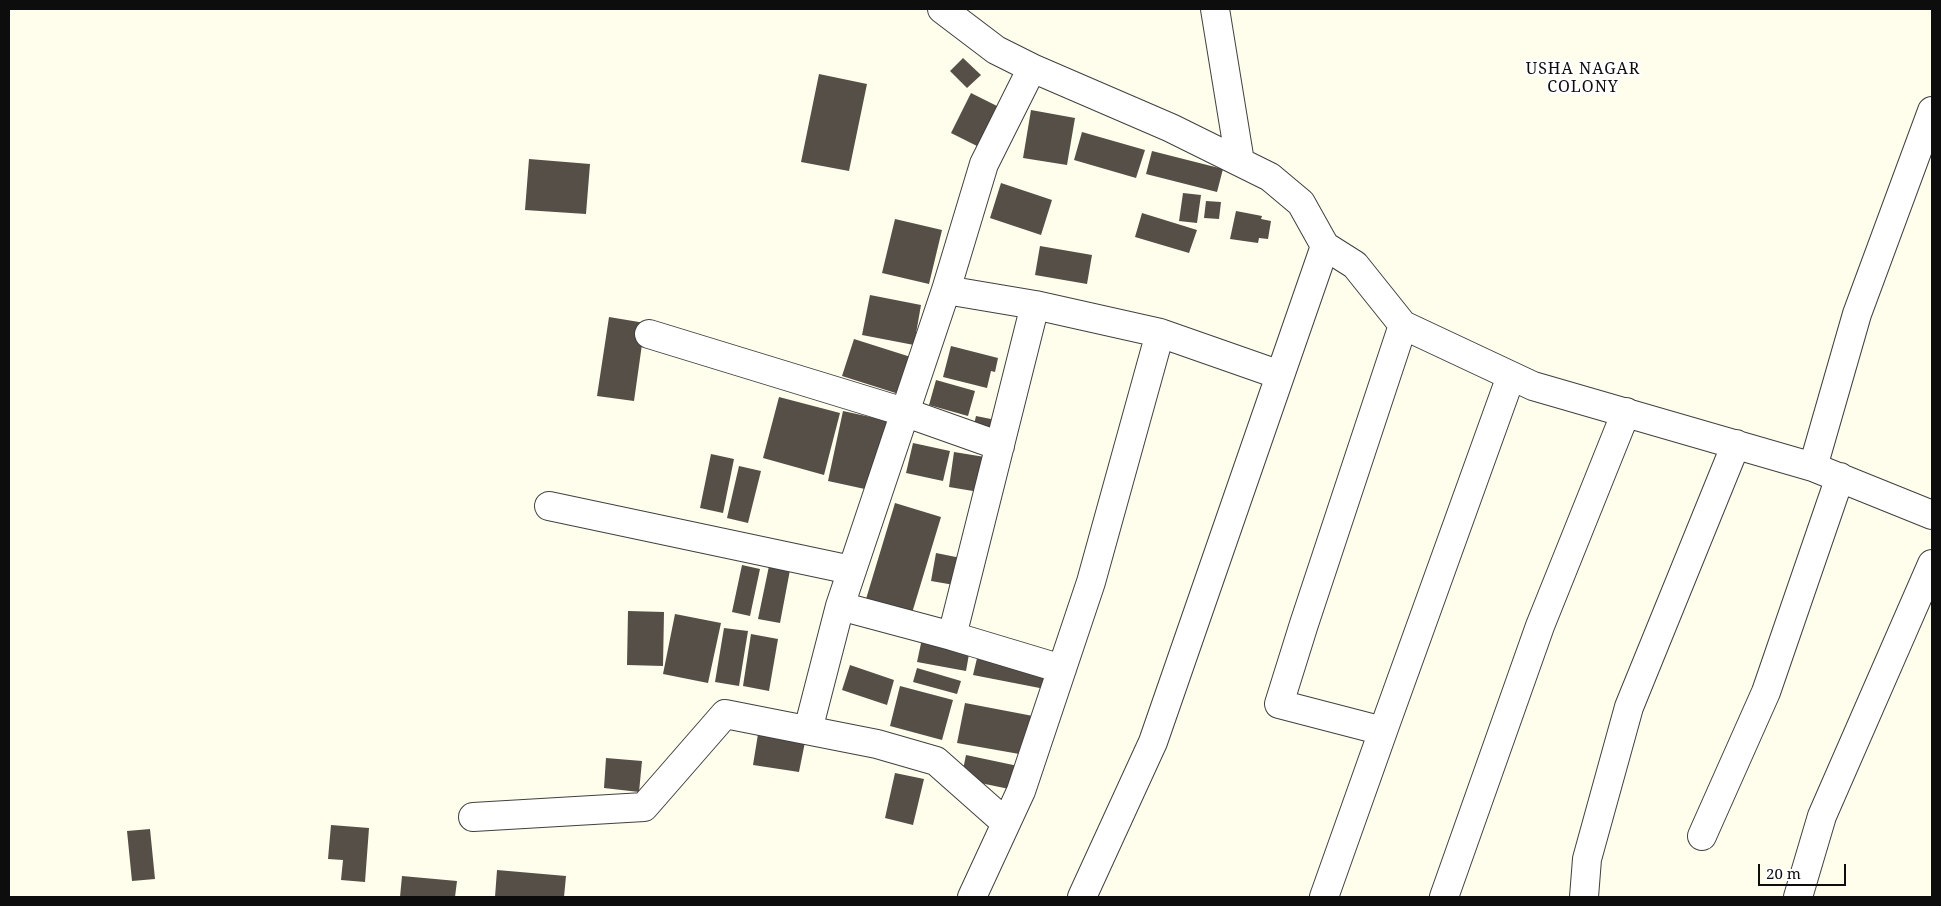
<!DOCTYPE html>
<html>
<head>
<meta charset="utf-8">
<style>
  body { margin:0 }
  #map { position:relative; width:1941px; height:906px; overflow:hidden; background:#fffdec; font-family:"Noto Serif",serif }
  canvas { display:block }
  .frame { position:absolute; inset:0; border:10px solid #0d0d0d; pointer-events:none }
  .scale { position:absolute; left:1758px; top:864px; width:88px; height:22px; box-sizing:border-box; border:2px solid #0d0d0d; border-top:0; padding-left:6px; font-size:15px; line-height:18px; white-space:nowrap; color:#0d0d0d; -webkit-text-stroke:4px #fff; paint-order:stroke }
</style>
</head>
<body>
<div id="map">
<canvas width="1941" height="906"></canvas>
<div class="frame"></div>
<div class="scale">20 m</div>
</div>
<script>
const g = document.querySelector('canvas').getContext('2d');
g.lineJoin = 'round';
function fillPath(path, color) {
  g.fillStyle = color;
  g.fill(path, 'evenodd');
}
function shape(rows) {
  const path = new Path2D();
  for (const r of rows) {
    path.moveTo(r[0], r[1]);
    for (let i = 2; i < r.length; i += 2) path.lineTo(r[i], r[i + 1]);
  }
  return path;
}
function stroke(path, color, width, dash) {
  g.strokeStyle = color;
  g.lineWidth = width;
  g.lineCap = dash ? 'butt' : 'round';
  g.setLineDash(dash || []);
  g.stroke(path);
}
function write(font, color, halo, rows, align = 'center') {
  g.font = font + ' "Noto Serif",serif';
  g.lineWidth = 5;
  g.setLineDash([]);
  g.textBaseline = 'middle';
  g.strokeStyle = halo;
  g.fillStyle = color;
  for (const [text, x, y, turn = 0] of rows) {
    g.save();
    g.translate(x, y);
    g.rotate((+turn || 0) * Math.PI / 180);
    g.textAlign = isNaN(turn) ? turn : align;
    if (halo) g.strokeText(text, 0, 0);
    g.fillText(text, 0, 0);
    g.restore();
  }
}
fillPath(shape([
  [963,58,981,75,967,88,950,71],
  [819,74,867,84,849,171,801,162],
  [971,93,1001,108,981,148,951,133],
  [1031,110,1075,118,1067,165,1023,158],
  [1082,132,1145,150,1136,178,1074,160],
  [1152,151,1223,169,1217,192,1146,174],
  [529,159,590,164,586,214,525,210],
  [1001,183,1052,200,1041,235,990,218],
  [1183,193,1201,195,1197,223,1179,221],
  [1206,201,1221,202,1219,219,1204,218],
  [1236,211,1262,216,1261,219,1271,221,1268,239,1259,238,1258,243,1230,239],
  [1142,213,1197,230,1189,253,1135,237],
  [895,219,942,230,929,284,882,273],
  [1040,246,1092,255,1087,284,1035,275],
  [870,295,921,305,914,345,862,335],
  [609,317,645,323,634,401,597,396],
  [854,339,917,359,905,396,842,376],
  [951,346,998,358,995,372,991,371,987,388,943,377],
  [936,380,975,391,968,416,929,405],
  [779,397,840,413,824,475,763,458],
  [843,411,889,421,874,491,828,481],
  [976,416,1001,421,969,446],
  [913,443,950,451,943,481,906,473],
  [954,452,991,458,985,493,949,487],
  [711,454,734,459,723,513,700,508],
  [739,466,761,471,748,523,727,518],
  [895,503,941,517,912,613,866,599],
  [936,553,966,559,960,586,931,581],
  [742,565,760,569,750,616,732,612],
  [769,566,790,570,780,623,758,619],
  [628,611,664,612,663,666,627,665],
  [675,614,721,623,708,683,663,674],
  [724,628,748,631,739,686,715,682],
  [751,634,778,639,769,691,743,686],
  [923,634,971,643,966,671,917,662],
  [978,654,1054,670,1050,690,973,675],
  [850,665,894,680,887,705,842,690],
  [917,668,961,681,957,694,913,682],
  [900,686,953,700,942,740,890,726],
  [965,703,1033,716,1025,755,957,743],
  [758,734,805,742,799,772,753,765],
  [966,755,1018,766,1014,790,961,779],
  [606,758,642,761,639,792,604,788],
  [895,773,924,779,913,825,885,818],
  [331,825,369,828,365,882,341,880,343,860,328,859],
  [150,829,155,879,132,881,127,831],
  [497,870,566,876,564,897,495,897],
  [402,876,457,881,455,897,400,897]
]), '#564f48');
const minor = shape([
  [942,9,996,50,1032,68,1171,128,1270,177,1301,203,1325,246,1355,265,1403,325,1533,386,1813,467],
  [1215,9,1240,162],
  [1932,111,1857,314,1813,467,1932,515],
  [946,290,1035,305],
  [1403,325,1304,624,1279,704,1383,731,1511,376],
  [649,334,904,412,1000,446],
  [549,506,851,570],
  [840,606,952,636],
  [1062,669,952,636,1035,305,1160,333],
  [808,730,840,606,946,290,984,164,1032,68],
  [473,817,644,807,725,714,877,744,936,761,1006,823],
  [1702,836,1766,692,1840,477],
  [972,897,1021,791,1091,582,1160,333,1280,375],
  [1082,897,1153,742,1325,246],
  [1324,897,1383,731],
  [1444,897,1540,626,1626,412],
  [1584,897,1587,859,1629,707,1736,444],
  [1798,897,1822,816,1932,564]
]);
stroke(minor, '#404040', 30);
stroke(minor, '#fff', 28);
g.letterSpacing = '1px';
write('16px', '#0d0d0d', '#fff', [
  ["USHA NAGAR",1583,69],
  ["COLONY",1583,87]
]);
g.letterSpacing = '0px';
</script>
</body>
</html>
